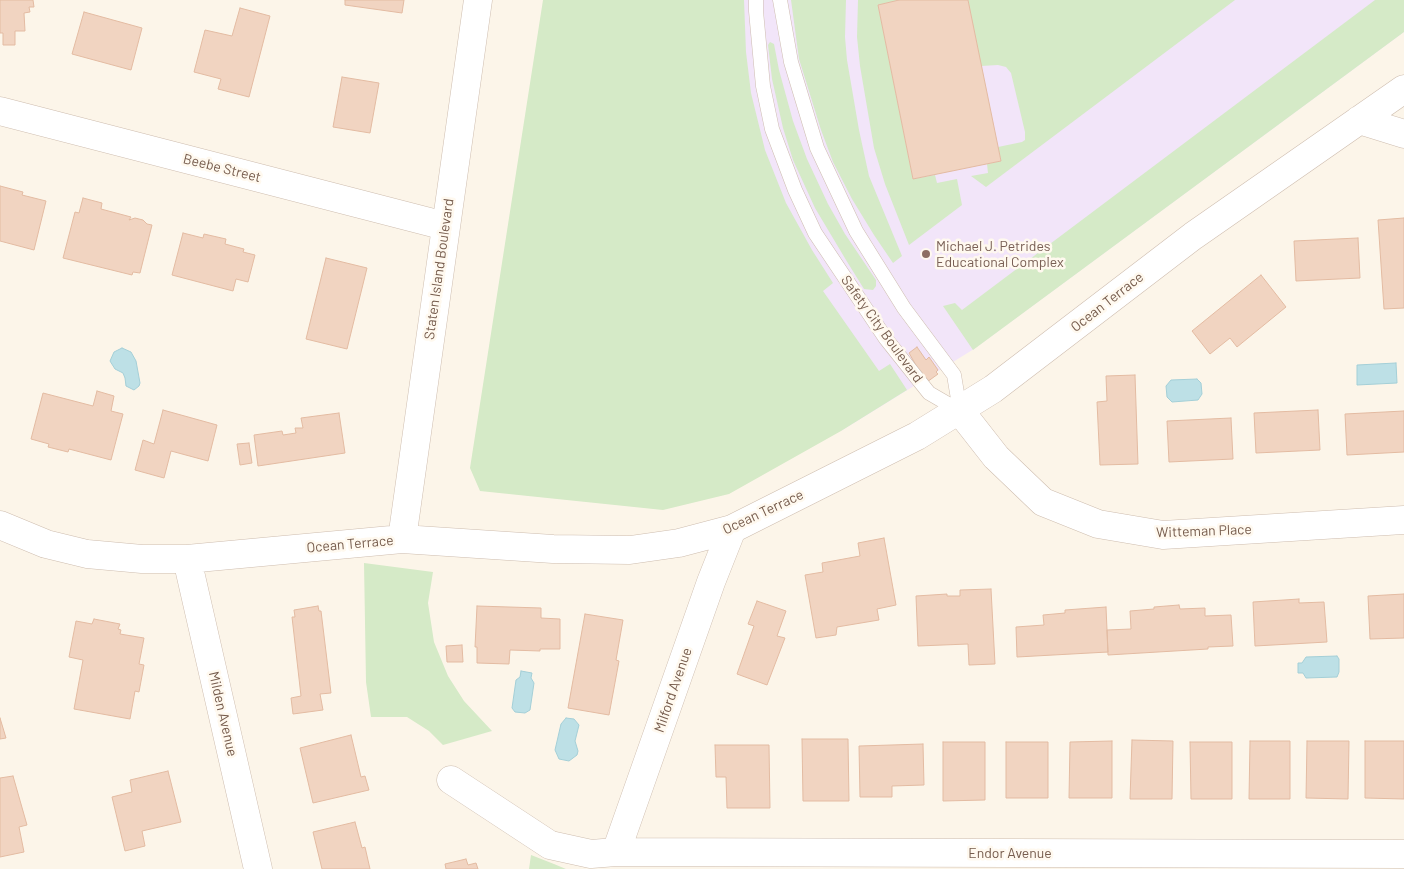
<!DOCTYPE html>
<html>
<head>
<meta charset="utf-8">
<style>
  body { margin:0 }
  canvas { display:block; background:#fcf5e9 }
</style>
</head>
<body>
<canvas width="1404" height="869"></canvas>
<script>
const g = document.querySelector('canvas').getContext('2d');
g.lineJoin = 'round';
function fillPath(path, color) {
  g.fillStyle = color;
  g.fill(path, 'evenodd');
}
function shape(rows) {
  const path = new Path2D();
  for (const r of rows) {
    path.moveTo(r[0], r[1]);
    for (let i = 2; i < r.length; i += 2) path.lineTo(r[i], r[i + 1]);
  }
  return path;
}
function stroke(path, color, width, dash) {
  g.strokeStyle = color;
  g.lineWidth = width;
  g.lineCap = dash ? 'butt' : 'round';
  g.setLineDash(dash || []);
  g.stroke(path);
}
function write(font, color, halo, rows, align = 'center') {
  g.font = font + ' Barlow,sans-serif';
  g.lineWidth = 5;
  g.setLineDash([]);
  g.textBaseline = 'middle';
  g.strokeStyle = halo;
  g.fillStyle = color;
  for (const [text, x, y, turn = 0] of rows) {
    g.save();
    g.translate(x, y);
    g.rotate((+turn || 0) * Math.PI / 180);
    g.textAlign = isNaN(turn) ? turn : align;
    if (halo) g.strokeText(text, 0, 0);
    g.fillText(text, 0, 0);
    g.restore();
  }
}
fillPath(shape([
  [604,0,1404,0,1404,32,974,349,841,431]
]), '#f2e5f9');
fillPath(shape([
  [543,0,744,0,746,52,751,93,765,150,786,203,812,250,833,283,823,291,879,371,890,364,907,390,841,431,729,494,663,510,480,491,470,468],
  [791,0,846,0,845,37,847,60,859,130,869,176,902,256,893,263,874,235,852,199,833,162,821,130,799,59],
  [858,0,899,0,878,5,913,179,935,175,937,183,957,179,962,205,909,245,885,184,874,148,860,66,857,37],
  [968,0,1235,0,986,187,971,176,988,173,987,164,1001,161,998,147,1022,142,1025,140,1025,132,1011,73,1006,67,998,65,981,66],
  [1375,0,1404,0,1404,32,973,350,943,306,955,303,962,310],
  [770,42,774,44,779,70,793,121,807,159,828,204,845,234,876,280,876,286,873,290,864,289,846,260,815,208,793,160,783,128,772,79,768,45],
  [364,563,433,572,428,603,434,642,448,676,464,701,492,731,443,745,429,731,407,717,371,717,366,682],
  [531,855,554,864,566,869,529,869]
]), '#d5eac7');
const water = shape([
  [122,348,131,352,136,361,140,383,139,386,134,390,126,386,125,378,123,373,115,369,110,361,114,352,122,348],
  [1396,363,1397,383,1357,385,1357,365,1396,363],
  [1197,379,1201,383,1202,394,1198,400,1172,402,1167,397,1166,386,1171,380,1197,379],
  [1337,656,1339,659,1339,672,1337,677,1306,678,1303,673,1298,673,1298,663,1302,663,1306,657,1337,656],
  [521,671,532,673,531,678,534,683,530,710,525,713,515,712,512,708,516,680,520,677,521,671],
  [566,718,574,719,579,725,575,741,578,751,577,755,569,761,559,759,555,750,561,724,566,718]
]);
fillPath(water, '#bde0e6');
stroke(water, '#a4cfd7', 1);
const building = shape([
  [0,0,33,0,34,7,29,7,30,12,24,13,25,31,15,31,15,45,3,45,3,33,0,33,0,0],
  [345,0,404,0,402,13,345,5,345,0],
  [899,0,968,0,1001,161,913,179,878,5,899,0],
  [240,8,270,16,249,97,218,89,221,79,194,72,205,30,232,36,240,8],
  [84,12,142,28,131,70,72,54,84,12],
  [342,77,379,83,370,133,333,127,342,77],
  [0,186,23,192,22,195,46,201,34,250,0,241,0,186],
  [83,198,102,203,101,209,131,217,129,220,135,218,143,220,147,224,152,225,140,273,133,272,132,275,63,258,75,212,79,213,83,198],
  [1404,218,1404,308,1384,309,1378,220,1404,218],
  [183,233,203,238,204,234,226,239,225,244,244,249,243,252,255,255,248,282,236,279,233,291,172,275,183,233],
  [1358,238,1360,278,1296,281,1294,241,1358,238],
  [326,258,367,268,347,349,306,339,326,258],
  [1261,275,1286,307,1237,347,1230,338,1210,354,1192,331,1261,275],
  [917,347,926,360,929,357,938,370,936,372,938,374,927,382,915,368,917,367,909,353,917,347],
  [1135,375,1138,464,1100,465,1097,402,1107,401,1106,376,1135,375],
  [97,391,114,396,111,411,123,414,111,460,69,449,68,452,48,447,49,444,31,439,43,393,93,406,97,391],
  [163,410,217,425,208,461,171,451,164,478,135,470,143,440,154,444,163,410],
  [1318,410,1320,450,1256,453,1254,413,1318,410],
  [1404,411,1404,452,1347,455,1345,414,1404,411],
  [339,413,345,453,258,466,254,435,282,431,283,435,296,433,295,428,303,428,301,418,339,413],
  [1231,418,1233,459,1169,462,1167,421,1231,418],
  [249,443,252,463,240,465,237,444,249,443],
  [884,538,896,605,877,609,879,620,837,627,836,635,816,638,805,575,823,572,822,563,860,556,858,543,884,538],
  [991,589,995,664,969,665,968,644,918,646,916,596,947,594,947,596,960,596,960,590,991,589],
  [1404,594,1404,638,1370,639,1368,596,1404,594],
  [1299,599,1299,603,1324,602,1327,642,1255,646,1253,602,1299,599],
  [757,601,786,611,777,636,785,638,767,685,737,674,754,626,748,624,757,601],
  [1179,605,1180,609,1205,608,1205,616,1231,615,1233,646,1208,647,1208,649,1108,655,1107,630,1131,629,1130,611,1154,609,1154,607,1179,605],
  [318,606,319,611,321,611,331,693,320,694,323,710,293,714,291,698,301,696,292,617,295,617,294,610,318,606],
  [477,606,541,608,541,618,560,619,560,649,540,649,540,651,510,650,509,664,477,663,477,647,475,647,477,606],
  [1106,607,1108,652,1017,657,1016,627,1044,625,1043,615,1065,613,1065,610,1106,607],
  [585,614,623,620,616,660,619,661,609,715,568,708,585,614],
  [94,619,120,624,118,629,121,630,120,634,144,638,139,664,144,665,139,692,135,691,130,719,74,709,83,660,69,657,76,621,92,624,94,619],
  [462,645,463,662,447,662,446,646,462,645],
  [0,718,6,738,0,739,0,718],
  [351,735,361,777,365,776,369,790,313,803,300,748,351,735],
  [802,739,848,739,849,801,803,801,802,739],
  [1132,740,1173,741,1172,799,1130,799,1132,740],
  [1112,741,1112,798,1069,798,1070,742,1112,741],
  [1250,741,1290,741,1290,799,1249,799,1250,741],
  [1307,741,1349,741,1348,799,1306,798,1307,741],
  [1365,741,1404,741,1404,799,1365,798,1365,741],
  [943,742,985,742,985,800,943,801,943,742],
  [1006,742,1048,742,1048,798,1006,798,1006,742],
  [1190,742,1232,742,1232,799,1191,799,1190,742],
  [923,744,924,785,892,786,892,797,860,797,859,746,923,744],
  [715,745,769,745,770,808,727,808,726,777,716,777,715,745],
  [168,771,181,822,142,831,145,846,125,851,112,797,132,792,130,780,168,771],
  [13,776,27,825,19,827,24,852,0,857,0,778,13,776],
  [355,822,362,848,365,847,370,869,322,869,313,832,355,822],
  [466,859,468,865,476,863,478,869,446,869,445,864,466,859]
]);
fillPath(building, '#f1d4c1');
stroke(building, '#e3bba2', 1);
const lane = shape([
  [756,0,756,11,763,86,772,129,795,190,815,233,886,339,929,393,960,411],
  [780,0,791,62,817,148,856,231,904,308,954,375,960,411]
]);
const street = shape([
  [0,111,445,226],
  [1359,120,1404,134],
  [960,411,996,457,1043,502,1098,524,1163,535,1404,520],
  [0,525,46,544,87,554,142,559,187,559,402,539,553,549,630,550,679,543,732,529,917,436,993,389,1193,236,1404,89],
  [402,539,478,0],
  [187,559,258,869],
  [451,780,550,845,591,854,616,852,1404,854],
  [616,852,711,582,732,529]
]);
stroke(lane, '#cebdaf', 15);
stroke(street, '#cebdaf', 29);
stroke(lane, '#fff', 14);
stroke(street, '#fff', 28);
for (const [x, y, r, color] of [
  [926,254,5,"#8d6e63"]
]) {
  const dot = new Path2D();
  dot.arc(x, y, r, 0, 2 * Math.PI);
  g.fillStyle = color;
  g.fill(dot);
  stroke(dot, '#fff9ef', 2);
}
write('14px', '#765c4d', '#fff9ef', [
  ["Beebe Street",222,168,14],
  ["Staten Island Boulevard",439,269,-82],
  ["Ocean Terrace",1107,302,-38],
  ["Safety City Boulevard",882,329,54],
  ["Ocean Terrace",763,512,-25],
  ["Witteman Place",1204,531,-2],
  ["Ocean Terrace",350,544,-5],
  ["Milford Avenue",673,690,-71],
  ["Milden Avenue",223,714,77],
  ["Endor Avenue",1010,853]
]);
write('14px', '#785e54', '#fff9ef', [
  ["Michael J. Petrides",936,246],
  ["Educational Complex",936,262]
], 'left');
</script>
</body>
</html>
